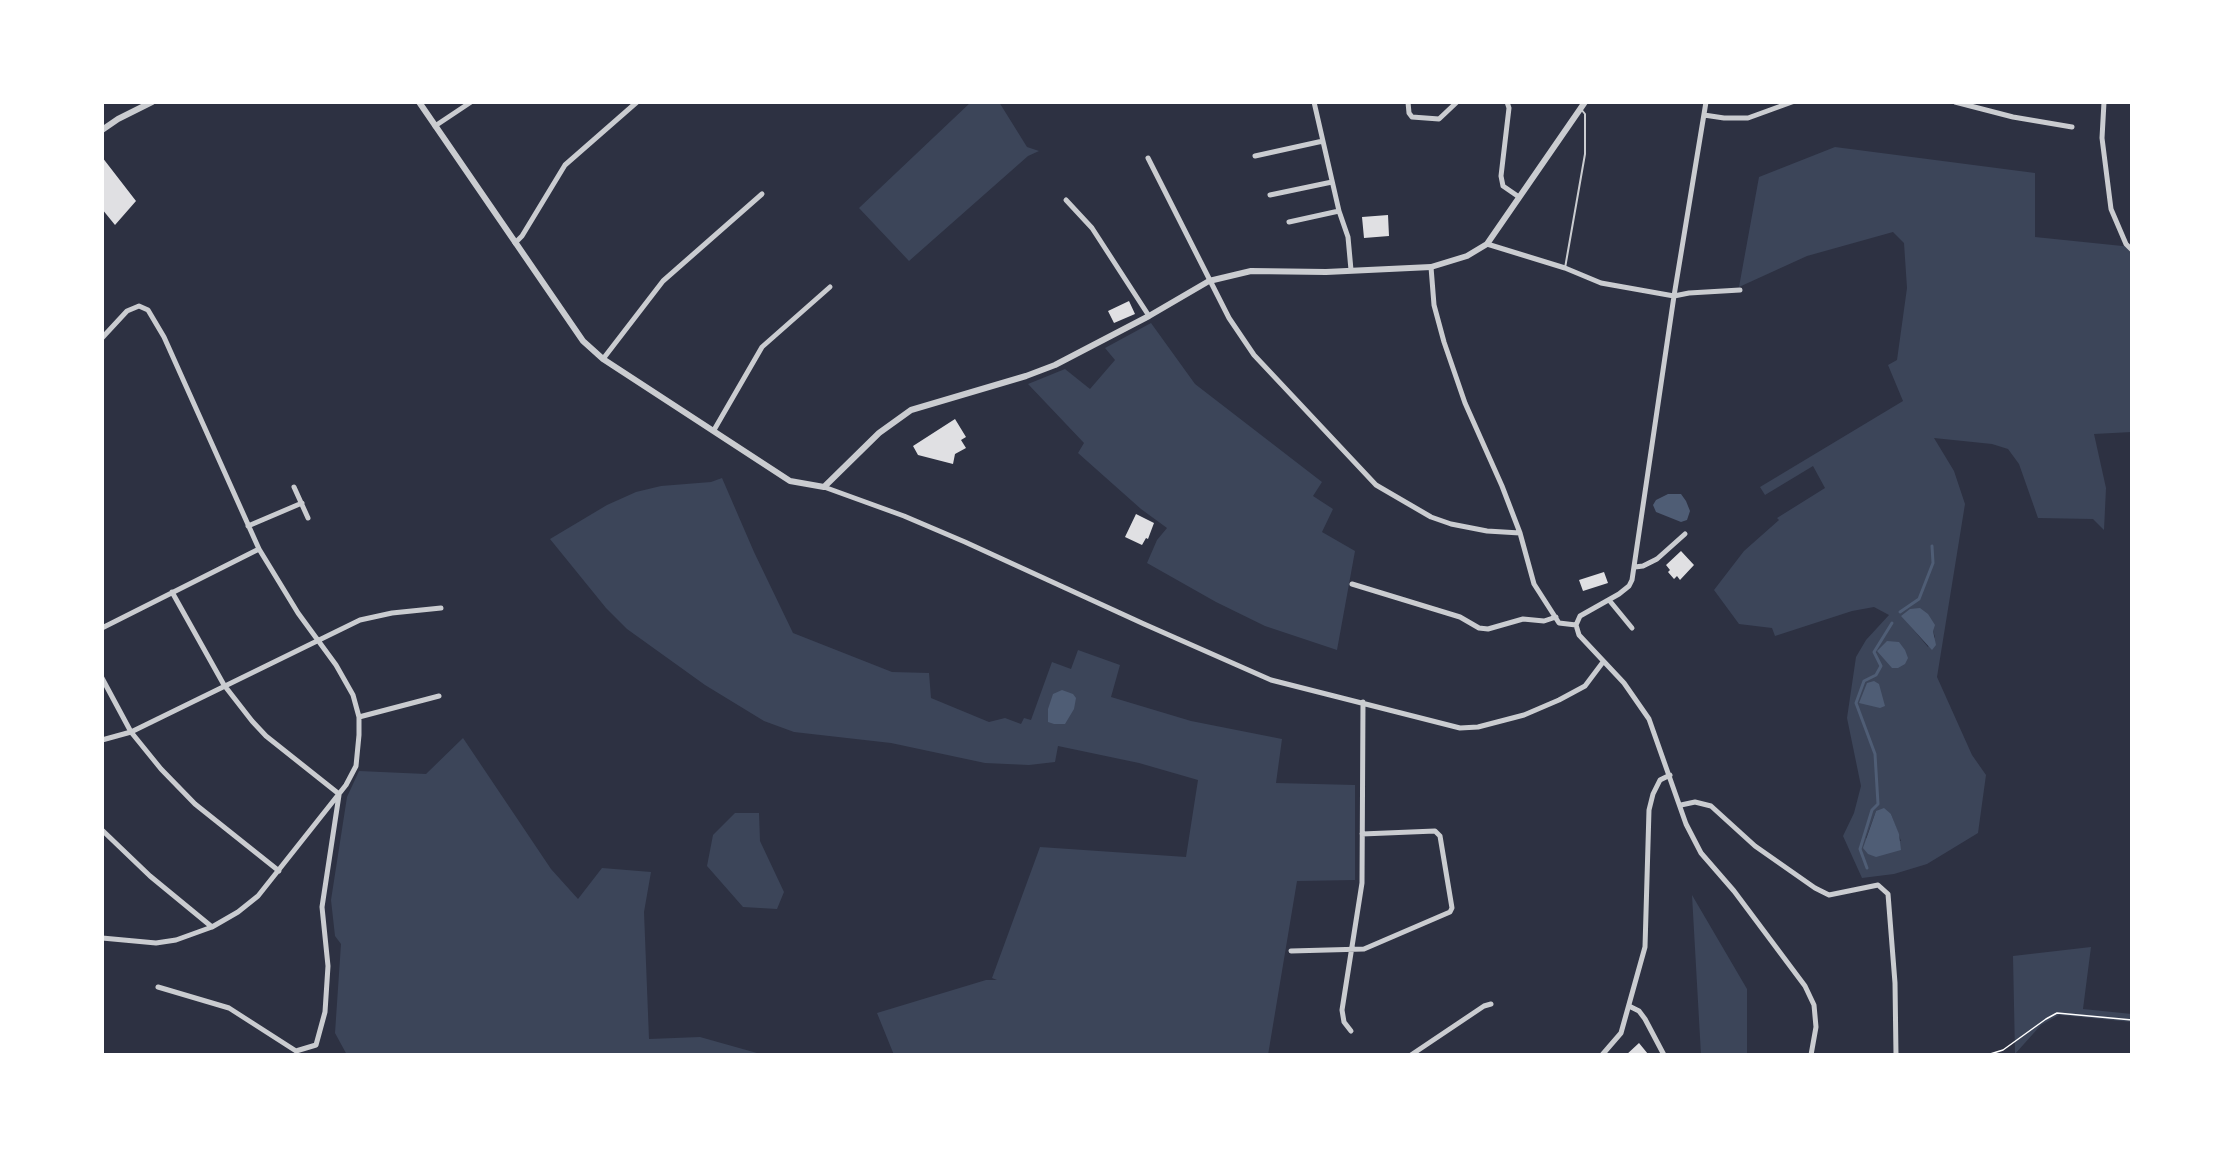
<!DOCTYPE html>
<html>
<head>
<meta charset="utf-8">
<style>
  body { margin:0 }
  #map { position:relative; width:2234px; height:1157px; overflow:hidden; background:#2d3142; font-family:"Fira Sans Condensed",sans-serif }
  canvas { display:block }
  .frame { position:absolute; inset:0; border:104px solid #fff; pointer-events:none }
</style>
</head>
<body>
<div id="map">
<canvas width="2234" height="1157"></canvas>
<div class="frame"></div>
</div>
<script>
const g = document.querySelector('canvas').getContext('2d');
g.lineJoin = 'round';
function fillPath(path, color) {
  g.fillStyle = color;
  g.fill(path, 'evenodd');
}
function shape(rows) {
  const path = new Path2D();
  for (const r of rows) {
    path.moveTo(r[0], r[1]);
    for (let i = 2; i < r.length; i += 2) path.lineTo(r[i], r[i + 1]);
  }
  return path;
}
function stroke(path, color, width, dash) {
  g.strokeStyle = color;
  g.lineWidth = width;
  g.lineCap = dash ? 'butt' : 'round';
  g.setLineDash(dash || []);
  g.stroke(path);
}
fillPath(shape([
  [971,102,999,102,1027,147,1039,151,1028,156,909,261,859,208],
  [1835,147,2035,173,2035,237,2132,247,2132,432,2094,434,2106,488,2104,530,2093,519,2038,518,2019,464,2008,449,1992,444,1934,438,1954,471,1965,504,1937,677,1972,755,1986,775,1978,833,1927,864,1894,874,1862,878,1843,836,1854,813,1861,786,1847,718,1856,657,1866,640,1889,615,1874,607,1852,611,1775,636,1772,628,1739,624,1714,590,1744,551,1779,520,1777,518,1825,488,1813,466,1765,495,1760,487,1903,401,1888,365,1897,360,1907,288,1904,243,1893,232,1807,256,1739,287,1759,177],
  [1902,616,1933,631,1935,637,1928,647],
  [1876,811,1891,814,1901,841,1866,838],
  [1151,323,1195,384,1322,482,1313,496,1333,509,1322,532,1355,551,1337,650,1265,626,1216,602,1147,563,1157,540,1167,528,1141,509,1078,453,1084,443,1028,384,1065,369,1090,389,1115,360,1105,348],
  [722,478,754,552,793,633,892,672,929,673,931,698,989,722,1005,718,1021,724,1024,718,1031,720,1052,662,1071,669,1078,650,1120,665,1111,697,1191,721,1282,739,1276,783,1355,785,1355,880,1297,881,1268,1055,894,1055,877,1013,986,980,997,980,992,978,1040,847,1186,857,1198,780,1139,763,1058,746,1055,762,1029,765,985,763,891,743,794,732,764,721,705,685,627,629,606,608,550,539,607,505,636,492,661,486,711,482],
  [463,738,551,869,578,899,602,868,651,872,644,912,649,1039,700,1037,764,1055,347,1055,335,1033,341,944,335,936,331,900,347,797,359,771,426,774],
  [735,813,759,813,760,841,784,892,777,909,743,907,707,866,713,835],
  [1692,895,1747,989,1747,1055,1701,1055],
  [2091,947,2083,1009,2132,1014,2132,1022,2059,1015,2041,1025,2015,1054,2013,956]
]), '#3c4559');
fillPath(shape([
  [1668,494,1681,494,1686,501,1690,511,1687,520,1681,522,1656,512,1653,505,1656,500],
  [1920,608,1928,614,1935,625,1933,631,1936,645,1932,650,1901,616,1910,609],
  [1887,641,1899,642,1905,650,1908,658,1905,664,1898,668,1892,668,1877,651],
  [1874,681,1879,684,1885,706,1880,708,1859,703,1867,683],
  [1062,690,1073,694,1076,698,1074,709,1065,724,1054,724,1048,722,1048,709,1053,694],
  [1884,808,1891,814,1899,834,1901,850,1876,857,1868,854,1863,848,1876,811]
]), '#4f5d75');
stroke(shape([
  [1900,612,1919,599,1933,563,1932,546],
  [1867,868,1860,849,1872,810,1878,804,1875,754,1856,703,1864,681,1876,675,1881,666,1874,652,1892,623]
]), '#4f5d75', 3);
fillPath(shape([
  [102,157,136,201,115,225,102,209],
  [1388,215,1389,236,1364,238,1362,217],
  [1129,301,1135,314,1114,323,1108,311],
  [955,419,966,437,961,440,966,448,955,454,953,464,918,455,913,446],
  [1136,514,1154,523,1148,539,1146,538,1142,545,1125,537],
  [1681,551,1694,565,1680,580,1677,576,1674,579,1668,572,1670,570,1666,565],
  [1604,572,1608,583,1583,591,1579,580],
  [1639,1043,1648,1054,1626,1055]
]), '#e0e0e3');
stroke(shape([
  [1987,1055,2003,1050,2046,1019,2057,1013,2132,1020]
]), '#fff', 1.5);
stroke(shape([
  [1565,268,1585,154,1585,114,1581,109]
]), '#caccd0', 2);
stroke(shape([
  [1314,102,1339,211,1348,237,1351,270],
  [1408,102,1409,113,1412,117,1439,119,1457,102],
  [1507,102,1509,108,1501,176,1503,186,1519,197],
  [1955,102,2013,117,2072,127],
  [2104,102,2102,138,2111,209,2126,244,2132,250],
  [1704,115,1724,118,1748,118,1792,102],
  [435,126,471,102],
  [1255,156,1323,141],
  [1148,158,1229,318,1254,355,1376,485,1431,517,1451,524,1487,531,1520,533],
  [1270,195,1332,182],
  [1066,200,1092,228,1149,316],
  [1289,222,1339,211],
  [515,243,522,236,565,165,637,102],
  [1487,244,1565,268,1601,283,1674,296,1689,293,1740,290],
  [1431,267,1434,305,1444,342,1465,403,1502,486,1520,533,1534,584,1559,623,1576,625],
  [102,338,127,311,139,306,148,310,164,337,259,549,298,613,336,665,353,695,359,717,359,735,356,766,346,785,258,896,238,912,212,927,176,940,156,943,102,938],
  [603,359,663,281,762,194],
  [714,430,762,347,830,287],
  [294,487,308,518],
  [824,487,904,516,965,542,1144,624,1271,680,1460,728,1478,727,1524,715,1559,700,1585,686,1603,662],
  [248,526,302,503],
  [1635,567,1643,566,1657,559,1685,534],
  [1352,584,1460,617,1479,628,1488,629,1523,619,1544,621,1556,617],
  [172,592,224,685,252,721,266,736,339,794],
  [1609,600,1632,628],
  [1576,625,1580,616,1619,594,1629,586,1632,580,1674,296,1706,102],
  [1576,625,1579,635,1624,683,1649,719,1686,824,1701,853,1734,891,1805,986,1814,1005,1816,1027,1811,1055],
  [102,628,259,549],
  [102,678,131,732,161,769,195,804,279,871],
  [359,717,439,696],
  [102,740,131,732,360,620,392,613,441,608],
  [1681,805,1695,802,1711,806,1755,846,1815,888,1829,895,1878,885,1888,894,1895,983,1896,1055],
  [102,830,150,876,212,927],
  [1291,951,1364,949,1450,912,1452,908,1440,836,1435,831,1362,834],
  [158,987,229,1008,296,1051,316,1045,325,1012,328,966,322,907,339,795],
  [1629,1006,1639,1011,1645,1019,1664,1055],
  [1351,1031,1344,1022,1342,1010,1362,883,1363,702],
  [1411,1055,1484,1006,1491,1004],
  [1602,1055,1621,1033,1645,947,1649,810,1653,794,1660,780,1670,775]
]), '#caccd0', 5);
stroke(shape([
  [419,102,583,341,603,359,790,481,824,487,879,433,911,410,1026,376,1055,365,1149,316,1209,281,1251,271,1326,272,1431,267,1467,256,1487,244,1585,102],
  [102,130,118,119,152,102]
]), '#caccd0', 6);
</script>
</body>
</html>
